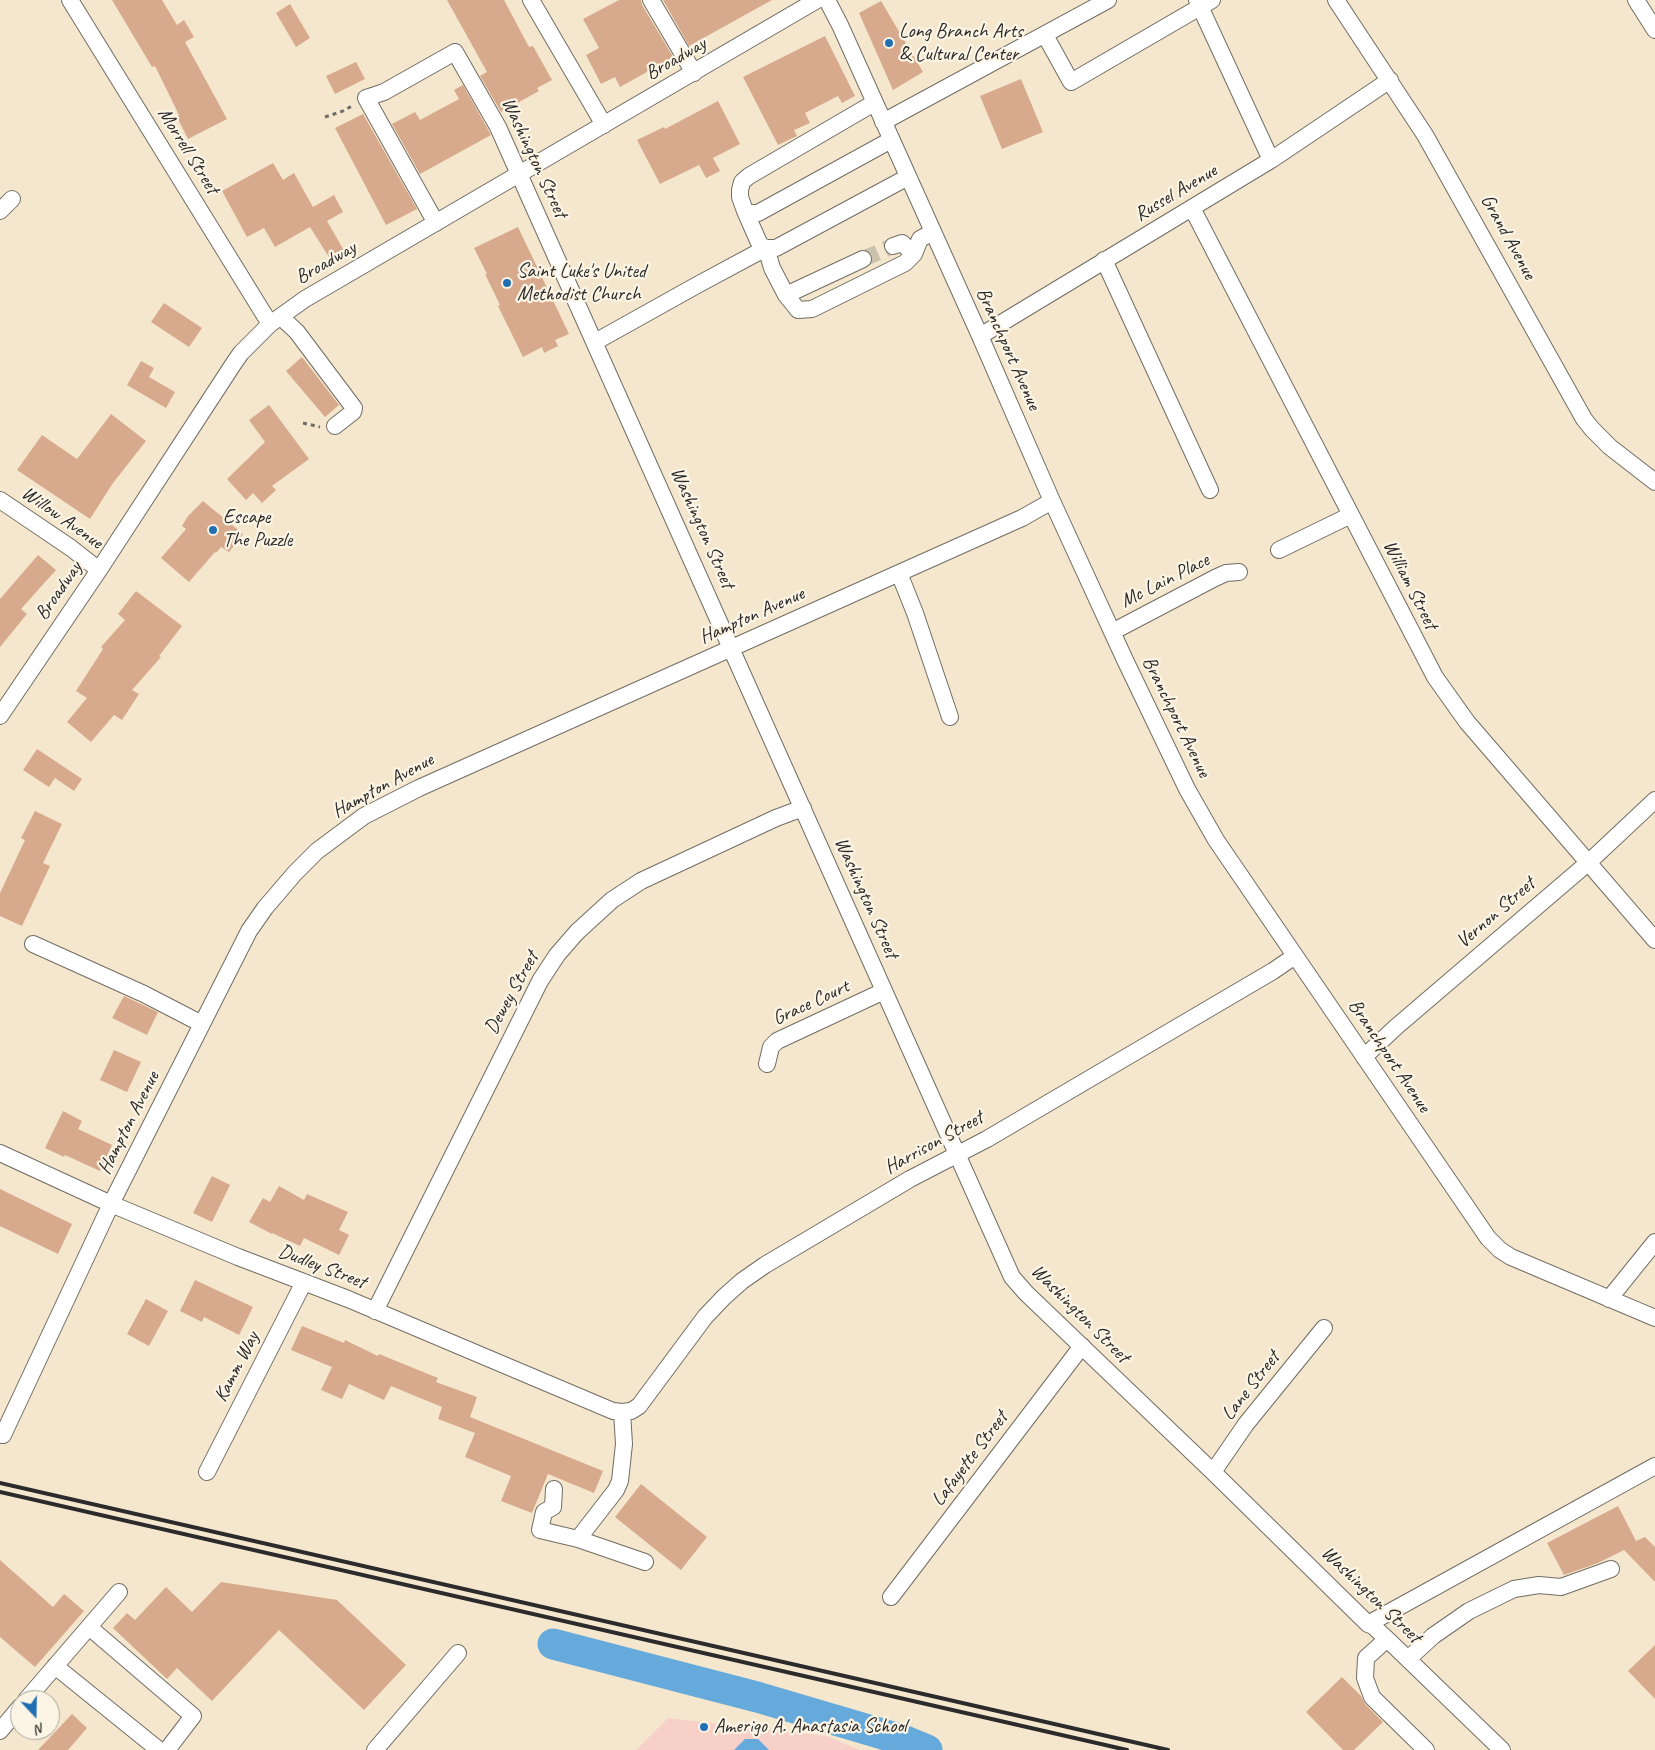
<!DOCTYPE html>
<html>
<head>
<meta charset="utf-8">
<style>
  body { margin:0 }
  #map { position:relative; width:1655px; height:1750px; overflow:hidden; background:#f4e7cd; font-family:Caveat,sans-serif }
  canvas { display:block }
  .north { position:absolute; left:10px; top:1690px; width:50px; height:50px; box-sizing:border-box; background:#fcf5e5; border:1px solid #a8a49b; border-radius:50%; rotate:159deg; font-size:14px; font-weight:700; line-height:20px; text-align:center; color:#2b2b2b }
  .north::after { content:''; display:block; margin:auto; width:18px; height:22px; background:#1f6fb2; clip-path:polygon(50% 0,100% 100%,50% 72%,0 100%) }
</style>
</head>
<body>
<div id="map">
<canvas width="1655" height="1750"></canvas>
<div class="north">N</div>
</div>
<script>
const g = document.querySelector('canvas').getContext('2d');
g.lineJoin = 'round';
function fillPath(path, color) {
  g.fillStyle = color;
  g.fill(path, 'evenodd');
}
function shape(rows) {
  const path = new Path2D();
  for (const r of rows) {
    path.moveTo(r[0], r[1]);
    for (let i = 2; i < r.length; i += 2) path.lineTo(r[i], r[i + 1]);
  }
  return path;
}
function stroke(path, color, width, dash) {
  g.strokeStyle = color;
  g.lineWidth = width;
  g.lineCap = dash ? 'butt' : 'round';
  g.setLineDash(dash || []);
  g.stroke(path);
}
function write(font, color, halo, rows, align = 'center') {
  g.font = font + ' Caveat,sans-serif';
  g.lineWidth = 4.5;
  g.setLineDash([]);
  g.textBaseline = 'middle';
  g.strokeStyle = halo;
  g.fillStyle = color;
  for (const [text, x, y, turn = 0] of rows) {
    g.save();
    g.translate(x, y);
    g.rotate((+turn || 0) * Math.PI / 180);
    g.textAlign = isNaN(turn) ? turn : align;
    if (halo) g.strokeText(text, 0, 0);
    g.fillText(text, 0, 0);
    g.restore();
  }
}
fillPath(shape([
  [668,1718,827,1736,860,1750,636,1750]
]), '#f7d1c8');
fillPath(shape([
  [745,1739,758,1739,769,1750,734,1750]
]), '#66a9db');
stroke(shape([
  [553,1644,757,1697,903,1740,927,1750]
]), '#66a9db', 31);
fillPath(shape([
  [112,0,162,0,177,25,184,20,194,37,185,42,227,119,188,139,177,117,179,115,155,66,152,67],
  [447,0,504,0,529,47,533,46,552,80,537,88,539,91,501,112,480,76,487,72],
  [619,0,641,0,642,5,672,55,672,58,620,87,615,77,601,84,586,55,599,48,583,19],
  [663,0,772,0,689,46],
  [881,1,923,72,893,90,859,13],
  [290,4,310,38,296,47,276,13],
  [825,36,855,96,842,103,838,96,805,113,810,123,794,130,797,136,778,145,743,77],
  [356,62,365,79,335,94,326,76],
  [1021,79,1043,132,1002,149,980,96],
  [463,85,491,135,420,174,392,124,415,112,420,120,459,99,454,90],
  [718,101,740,144,713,158,720,171,706,178,699,165,660,184,637,140,664,127,665,129],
  [363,114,417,209,386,225,335,128],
  [273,163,283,180,294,173,313,207,334,195,343,212,327,221,346,254,332,262,310,227,275,247,264,228,247,237,222,191],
  [518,227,569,334,555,340,558,346,544,353,542,347,523,357,498,306,500,305,485,274,487,274,474,248],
  [164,303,202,328,189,347,151,322],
  [302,357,339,405,325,417,286,371],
  [141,361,154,368,149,377,175,392,166,408,127,385],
  [269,405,309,459,272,486,276,490,262,503,253,493,246,500,227,479,265,442,249,420],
  [111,414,146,441,113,483,90,519,17,470,42,435,77,459],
  [203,501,243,534,229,552,221,547,216,553,215,552,189,582,161,558,186,529,182,526,188,516],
  [38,555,56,570,21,609,27,614,0,647,0,599],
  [136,591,182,626,159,656,161,657,132,690,139,694,122,720,114,715,91,742,67,722,87,698,76,691,103,649,101,647,125,620,118,614],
  [37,749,82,779,74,791,55,778,49,787,23,770],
  [35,811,62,824,43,863,50,866,22,926,0,916,0,893,25,840,21,838],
  [124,996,158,1012,147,1035,112,1018],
  [114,1050,141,1062,127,1092,100,1080],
  [63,1111,82,1121,78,1129,112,1145,100,1171,65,1155,64,1157,45,1148],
  [212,1176,230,1185,212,1222,193,1213],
  [279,1186,304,1200,307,1194,348,1212,339,1230,349,1235,339,1255,304,1238,300,1246,272,1233,272,1234,249,1222,263,1198,270,1202],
  [0,1189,72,1224,58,1254,0,1226],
  [195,1280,253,1307,239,1335,204,1317,202,1322,180,1311],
  [146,1299,168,1311,149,1346,127,1334],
  [302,1326,344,1343,345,1340,378,1356,379,1354,438,1378,436,1382,477,1397,470,1417,603,1471,594,1493,548,1474,532,1513,501,1501,511,1476,465,1457,475,1433,438,1419,442,1407,391,1386,384,1400,349,1384,342,1399,321,1390,332,1367,291,1350],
  [641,1484,707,1537,681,1570,615,1517],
  [1618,1506,1636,1541,1645,1537,1655,1547,1655,1582,1624,1550,1598,1563,1564,1575,1547,1543],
  [0,1560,53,1607,64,1594,84,1611,35,1667,0,1637],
  [221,1582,337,1600,406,1665,364,1710,279,1630,212,1701,177,1668,167,1679,113,1628,127,1613,135,1620,166,1587,192,1612],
  [1655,1645,1655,1699,1628,1671],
  [1342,1677,1361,1696,1365,1704,1383,1722,1354,1750,1343,1750,1306,1712],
  [72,1714,87,1728,68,1750,38,1750]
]), '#d8aa8d');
stroke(shape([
  [863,259,893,246]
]), '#ccc1ad', 16, [16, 8]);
const minor = shape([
  [70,0,270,324],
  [531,0,604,125],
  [651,0,694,73],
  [827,0,840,25,980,336,1052,501,1125,660,1187,789,1216,840,1488,1238,1500,1250,1511,1257,1655,1318],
  [1197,0,1271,160],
  [1336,0,1425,135,1584,419,1592,429,1610,447,1655,482],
  [1636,0,1655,30],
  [1045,35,1071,82,1212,0],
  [874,103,749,176,742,182,740,190,740,197,745,211,751,213,758,213,891,140],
  [883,122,1108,0],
  [1192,208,1435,677,1467,722,1655,940],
  [0,211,12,199],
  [745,211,760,245,766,248,772,268,786,295,798,310,812,309,905,263,914,254,920,239,933,232],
  [436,223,366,98,384,92,455,52,498,127,1012,1277,1026,1293,1213,1472,1368,1624,1373,1626,1387,1639,1502,1750],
  [893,246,902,243,914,254],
  [1104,260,1210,490],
  [786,295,863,259],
  [281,317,297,332,354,408,353,412,335,426],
  [980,336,1271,160,1390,80],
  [595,342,699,284,766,248,776,248,908,177],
  [0,500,71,548,99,570],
  [1279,550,1351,515],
  [899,573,915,613,950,717],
  [1112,632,1215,578,1226,573,1239,572],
  [0,716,99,570,234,363,241,353,270,324,305,299,817,0],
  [33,944,144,994,202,1024],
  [1364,1057,1396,1027,1589,862,1655,800],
  [767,1064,771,1047,777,1041,884,991],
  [0,1153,111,1204,238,1257,348,1299,613,1411,622,1412,631,1411,639,1406,705,1317,724,1297,742,1281,765,1265,910,1179,987,1139,1273,971,1295,956],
  [1609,1299,1655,1242],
  [375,1311,540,981,557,955,577,932,612,900,641,881,776,818,803,808],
  [3,1435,111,1204,249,931,265,908,295,873,317,851,364,816,419,788,1022,518,1052,501],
  [207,1472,304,1282],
  [1213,1472,1246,1424,1324,1328],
  [554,1489,553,1507,544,1512,540,1530,578,1539,616,1490,620,1481,624,1444,622,1412],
  [578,1539,645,1562],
  [891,1597,1082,1346],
  [1368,1624,1655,1466],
  [89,1627,193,1716,167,1750],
  [1387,1639,1366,1658,1365,1678,1372,1697,1426,1750],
  [1408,1659,1433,1636,1469,1611,1514,1589,1539,1585,1561,1587,1611,1569],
  [55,1666,159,1750],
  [26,1700,119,1592],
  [0,1731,20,1707],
  [375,1750,458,1653]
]);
stroke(minor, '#716d64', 18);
stroke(shape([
  [325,117,343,111,352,106],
  [303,423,320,427]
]), '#716d64', 3, [4, 4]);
stroke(minor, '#fff', 16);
stroke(shape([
  [0,1483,1168,1750],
  [0,1492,1127,1750]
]), '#2b2b2b', 4);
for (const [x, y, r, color] of [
  [889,43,5,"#1f6fb2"],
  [507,283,5,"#1f6fb2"],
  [213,530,5,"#1f6fb2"],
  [704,1727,5,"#1f6fb2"]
]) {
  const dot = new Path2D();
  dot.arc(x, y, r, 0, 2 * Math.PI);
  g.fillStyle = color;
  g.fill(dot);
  stroke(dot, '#fcf5e5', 2);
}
write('20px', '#2b2b2b', '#fcf5e5', [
  ["Long Branch Arts",899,32],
  ["& Cultural Center",899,55],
  ["Saint Luke's United",517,272],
  ["Methodist Church",517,295],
  ["Escape",223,518],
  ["The Puzzle",223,541],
  ["Amerigo A. Anastasia School",714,1727]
], 'left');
write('20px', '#2b2b2b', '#fcf5e5', [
  ["Broadway",676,59,-30],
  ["Morrell Street",188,151,58],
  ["Washington Street",534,158,65],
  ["Russel Avenue",1176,193,-31],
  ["Grand Avenue",1508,237,61],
  ["Broadway",326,263,-30],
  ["Branchport Avenue",1008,349,66],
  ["Willow Avenue",62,518,35],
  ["Washington Street",702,528,66],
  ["Mc Lain Place",1165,581,-27],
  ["William Street",1410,585,63],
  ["Broadway",59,591,-55],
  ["Hampton Avenue",752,616,-24],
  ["Branchport Avenue",1176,717,64],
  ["Hampton Avenue",383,786,-29],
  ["Washington Street",866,898,66],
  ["Vernon Street",1496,913,-41],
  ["Dewey Street",512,993,-61],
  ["Grace Court",811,1003,-25],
  ["Branchport Avenue",1389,1056,56],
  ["Hampton Avenue",129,1123,-63],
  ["Harrison Street",934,1143,-29],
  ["Dudley Street",322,1267,21],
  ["Washington Street",1080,1314,45],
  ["Kamm Way",237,1367,-63],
  ["Lane Street",1251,1386,-52],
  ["Lafayette Street",970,1459,-53],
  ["Washington Street",1371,1595,44]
]);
</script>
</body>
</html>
